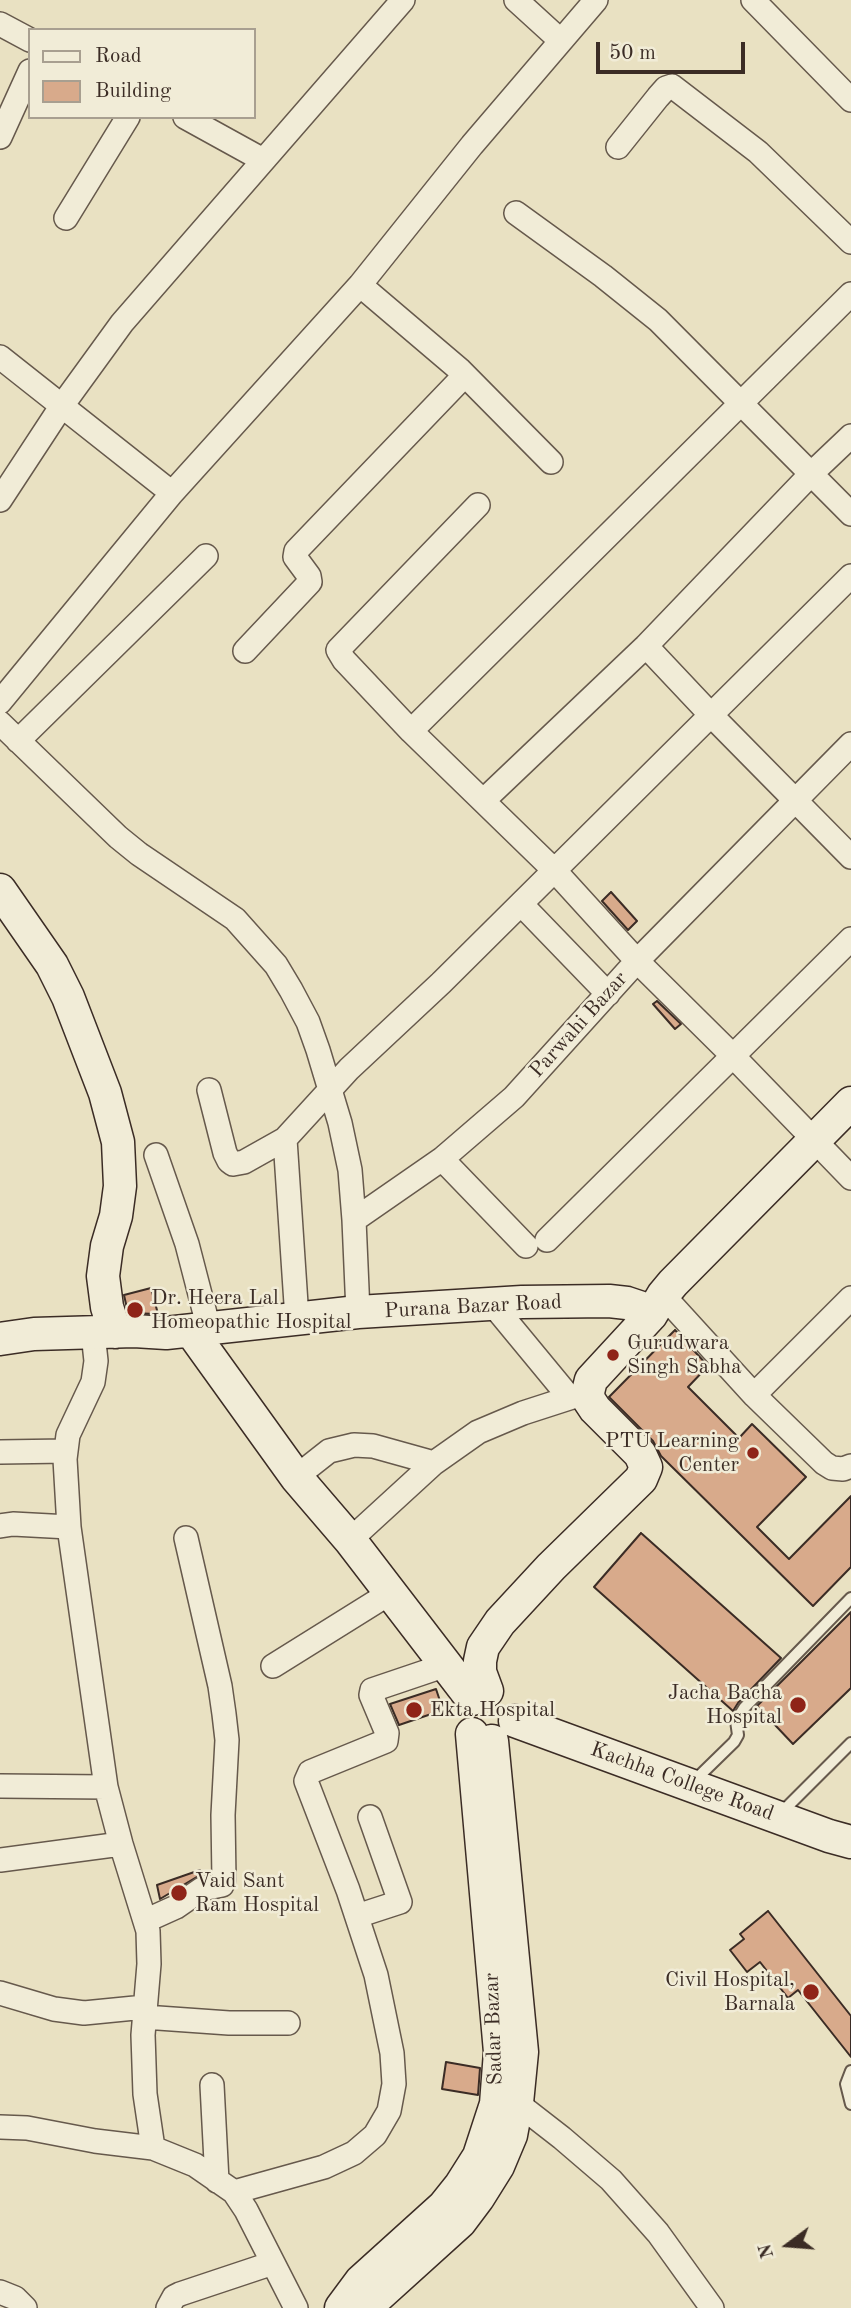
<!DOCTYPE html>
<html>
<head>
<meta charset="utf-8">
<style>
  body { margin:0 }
  #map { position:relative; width:851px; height:2308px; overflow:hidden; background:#e9e1c2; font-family:"Old Standard TT",serif }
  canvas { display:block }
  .legend { position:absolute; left:28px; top:28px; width:228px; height:91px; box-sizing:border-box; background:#f1ecd7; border:2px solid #a89f90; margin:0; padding:9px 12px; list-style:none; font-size:21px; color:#3b2c25 }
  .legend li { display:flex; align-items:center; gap:14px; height:35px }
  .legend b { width:35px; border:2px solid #a89f90 }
  .north { position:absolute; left:753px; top:2210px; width:70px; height:70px; -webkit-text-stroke:5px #f1ecd7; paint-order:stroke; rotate:254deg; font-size:19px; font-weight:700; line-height:28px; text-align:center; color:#3b2c25 }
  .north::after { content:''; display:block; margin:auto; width:24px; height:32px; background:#3b2c25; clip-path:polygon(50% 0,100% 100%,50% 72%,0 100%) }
  .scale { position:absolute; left:596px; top:42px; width:149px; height:32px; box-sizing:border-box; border:4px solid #3b2c25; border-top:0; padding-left:9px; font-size:21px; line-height:24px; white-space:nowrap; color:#3b2c25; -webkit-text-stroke:5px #f1ecd7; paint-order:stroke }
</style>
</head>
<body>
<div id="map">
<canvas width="851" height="2308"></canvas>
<ul class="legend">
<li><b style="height:9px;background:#f1ecd7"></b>Road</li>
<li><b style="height:19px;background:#d8aa8b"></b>Building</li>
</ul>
<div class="north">N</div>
<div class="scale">50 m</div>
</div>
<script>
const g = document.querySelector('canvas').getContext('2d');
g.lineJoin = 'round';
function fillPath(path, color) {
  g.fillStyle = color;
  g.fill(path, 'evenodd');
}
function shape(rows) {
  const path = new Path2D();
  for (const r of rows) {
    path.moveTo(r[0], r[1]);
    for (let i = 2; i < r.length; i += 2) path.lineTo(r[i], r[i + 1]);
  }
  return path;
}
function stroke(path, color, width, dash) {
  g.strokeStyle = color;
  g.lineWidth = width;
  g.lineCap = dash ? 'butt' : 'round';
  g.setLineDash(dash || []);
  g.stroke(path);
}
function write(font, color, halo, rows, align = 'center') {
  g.font = font + ' "Old Standard TT",serif';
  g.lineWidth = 5;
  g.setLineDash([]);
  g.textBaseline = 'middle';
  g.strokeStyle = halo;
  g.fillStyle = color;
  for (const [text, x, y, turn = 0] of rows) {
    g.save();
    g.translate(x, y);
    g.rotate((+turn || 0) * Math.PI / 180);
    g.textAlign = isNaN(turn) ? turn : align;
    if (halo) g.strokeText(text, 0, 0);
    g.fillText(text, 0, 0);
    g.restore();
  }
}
const building = shape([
  [611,892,637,921,628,930,602,901,611,892],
  [657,1001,681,1024,675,1029,653,1004,657,1001],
  [151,1288,158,1314,128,1313,124,1295,151,1288],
  [675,1330,708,1366,688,1387,739,1438,752,1424,806,1477,757,1527,789,1559,851,1496,851,1567,813,1606,661,1456,653,1441,609,1397,675,1330],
  [641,1533,781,1658,738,1703,733,1711,594,1587,641,1533],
  [851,1612,851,1688,793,1744,757,1706,851,1612],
  [436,1689,443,1710,399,1725,390,1704,436,1689],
  [200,1870,200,1875,160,1899,157,1885,200,1870],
  [768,1911,851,2016,851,2057,798,1990,788,1998,760,1962,747,1972,730,1950,744,1939,740,1934,768,1911],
  [446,2062,480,2068,478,2095,442,2089,446,2062]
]);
fillPath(building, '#d8aa8b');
stroke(building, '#3b2c25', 2);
const lane = shape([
  [692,1783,734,1742,738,1735,736,1721,744,1708,851,1598],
  [781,1813,851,1743],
  [851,2071,846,2084,851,2104]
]);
const street = shape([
  [516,0,561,41],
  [753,0,851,100],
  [0,24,30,40],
  [185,117,263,160],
  [0,137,30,71],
  [618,147,658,97,666,88,672,86,758,152,851,242],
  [516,213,603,276,658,320,851,514],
  [66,218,128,117],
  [360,285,460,370,551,462],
  [0,357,172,493],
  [0,500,61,407,122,323,403,0],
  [478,505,338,650,344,660,411,731,483,801,646,646,812,473,851,436],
  [646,646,711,715,851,857],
  [245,651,310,582,309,576,295,557,296,551,464,376],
  [0,702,172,493,360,285,472,145,596,0],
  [0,723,118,837,139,854,235,919,276,965,291,990,308,1022,318,1050,340,1123,350,1170,354,1220,358,1312],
  [411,731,851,294],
  [18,741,206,556],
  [483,801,555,871,637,961,732,1055,851,1178],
  [521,904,608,994],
  [209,1090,225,1153,229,1161,233,1164,244,1162,285,1139,349,1069,441,983,851,576],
  [285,1139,297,1319],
  [156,1155,187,1244,209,1329],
  [442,1159,526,1246],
  [354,1220,442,1159,514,1097,637,961,851,744],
  [547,1240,851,939],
  [671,1304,754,1395,824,1463,832,1468,843,1469,851,1466],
  [494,1306,570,1398],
  [93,1333,96,1361,93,1382,68,1435,65,1459,69,1527,106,1787,121,1844,148,1931,149,1964,143,2035,145,2094,153,2148],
  [754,1395,851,1298],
  [0,1452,66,1451],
  [296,1477,329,1451,354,1445,373,1446,434,1463],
  [0,1526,13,1524,69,1527],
  [350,1540,434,1463,478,1432,523,1413,588,1392],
  [273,1666,390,1593],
  [0,1786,106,1787],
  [0,1860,121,1844],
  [357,1916,400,1902,370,1817],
  [145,1921,176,1907,202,1889,222,1885,224,1880,223,1815,227,1740,224,1714,220,1686,186,1538],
  [0,1993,54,2009,84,2013,145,2007],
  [144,2017,229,2023,288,2023],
  [212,2085,217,2181],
  [508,2096,562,2138,611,2180,658,2233,712,2308],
  [0,2127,27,2128,95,2141,153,2148,195,2165,234,2192,324,2167,354,2153,375,2135,389,2111,394,2084,392,2053,376,1975,348,1890,306,1781,310,1772,386,1741,387,1733,371,1695,372,1690,446,1665],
  [234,2192,246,2210,296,2308],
  [0,2292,15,2298,25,2308],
  [168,2308,174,2297,180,2294,273,2263]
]);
const secondary = shape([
  [0,890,52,965,68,997,105,1093,118,1142,120,1186,116,1216,107,1246,103,1276,107,1307,115,1332],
  [191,1331,296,1477,350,1540,472,1699],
  [0,1339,34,1334,134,1331,166,1333,358,1312,522,1302,609,1301,627,1303,639,1307,651,1315],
  [487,1691,480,1672,480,1661,483,1647,500,1622,551,1567,641,1479,646,1467,640,1454,595,1409,589,1400,588,1392,591,1380,651,1315,663,1295,673,1283,851,1103],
  [515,1721,829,1836,851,1842],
  [341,2308,361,2281,444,2206,460,2186,479,2156,496,2104,500,2052,472,1734],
  [367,2308,377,2297,460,2222,478,2198,498,2166,511,2135,517,2103,522,2052,492,1741]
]);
stroke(lane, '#66594c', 14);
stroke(street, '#66594c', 26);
stroke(secondary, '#3b2c25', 35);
stroke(lane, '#f1ecd7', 10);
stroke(street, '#f1ecd7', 23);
stroke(secondary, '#f1ecd7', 32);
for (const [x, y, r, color] of [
  [135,1310,9,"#8f2418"],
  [613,1355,7,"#8f2418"],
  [753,1453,7,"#8f2418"],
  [798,1705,9,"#8f2418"],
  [414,1710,9,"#8f2418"],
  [179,1893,9,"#8f2418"],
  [811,1992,9,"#8f2418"]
]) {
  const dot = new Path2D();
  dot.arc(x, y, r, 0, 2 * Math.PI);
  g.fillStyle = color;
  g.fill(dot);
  stroke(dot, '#f1ecd7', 2.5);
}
write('21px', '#3b2c25', '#f1ecd7', [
  ["Parwahi Bazar",579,1025,-48],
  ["Purana Bazar Road",473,1307,-3],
  ["Kachha College Road",682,1782,20],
  ["Sadar Bazar",494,2029,-92]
]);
write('21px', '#3b2c25', '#f1ecd7', [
  ["Dr. Heera Lal",151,1298],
  ["Homeopathic Hospital",151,1322],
  ["Gurudwara",627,1343],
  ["Singh Sabha",627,1367],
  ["PTU Learning",739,1441,"right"],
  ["Center",739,1465,"right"],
  ["Jacha Bacha",782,1693,"right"],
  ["Hospital",782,1717,"right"],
  ["Ekta Hospital",430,1710],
  ["Vaid Sant",195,1881],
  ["Ram Hospital",195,1905],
  ["Civil Hospital,",795,1980,"right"],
  ["Barnala",795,2004,"right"]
], 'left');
</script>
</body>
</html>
